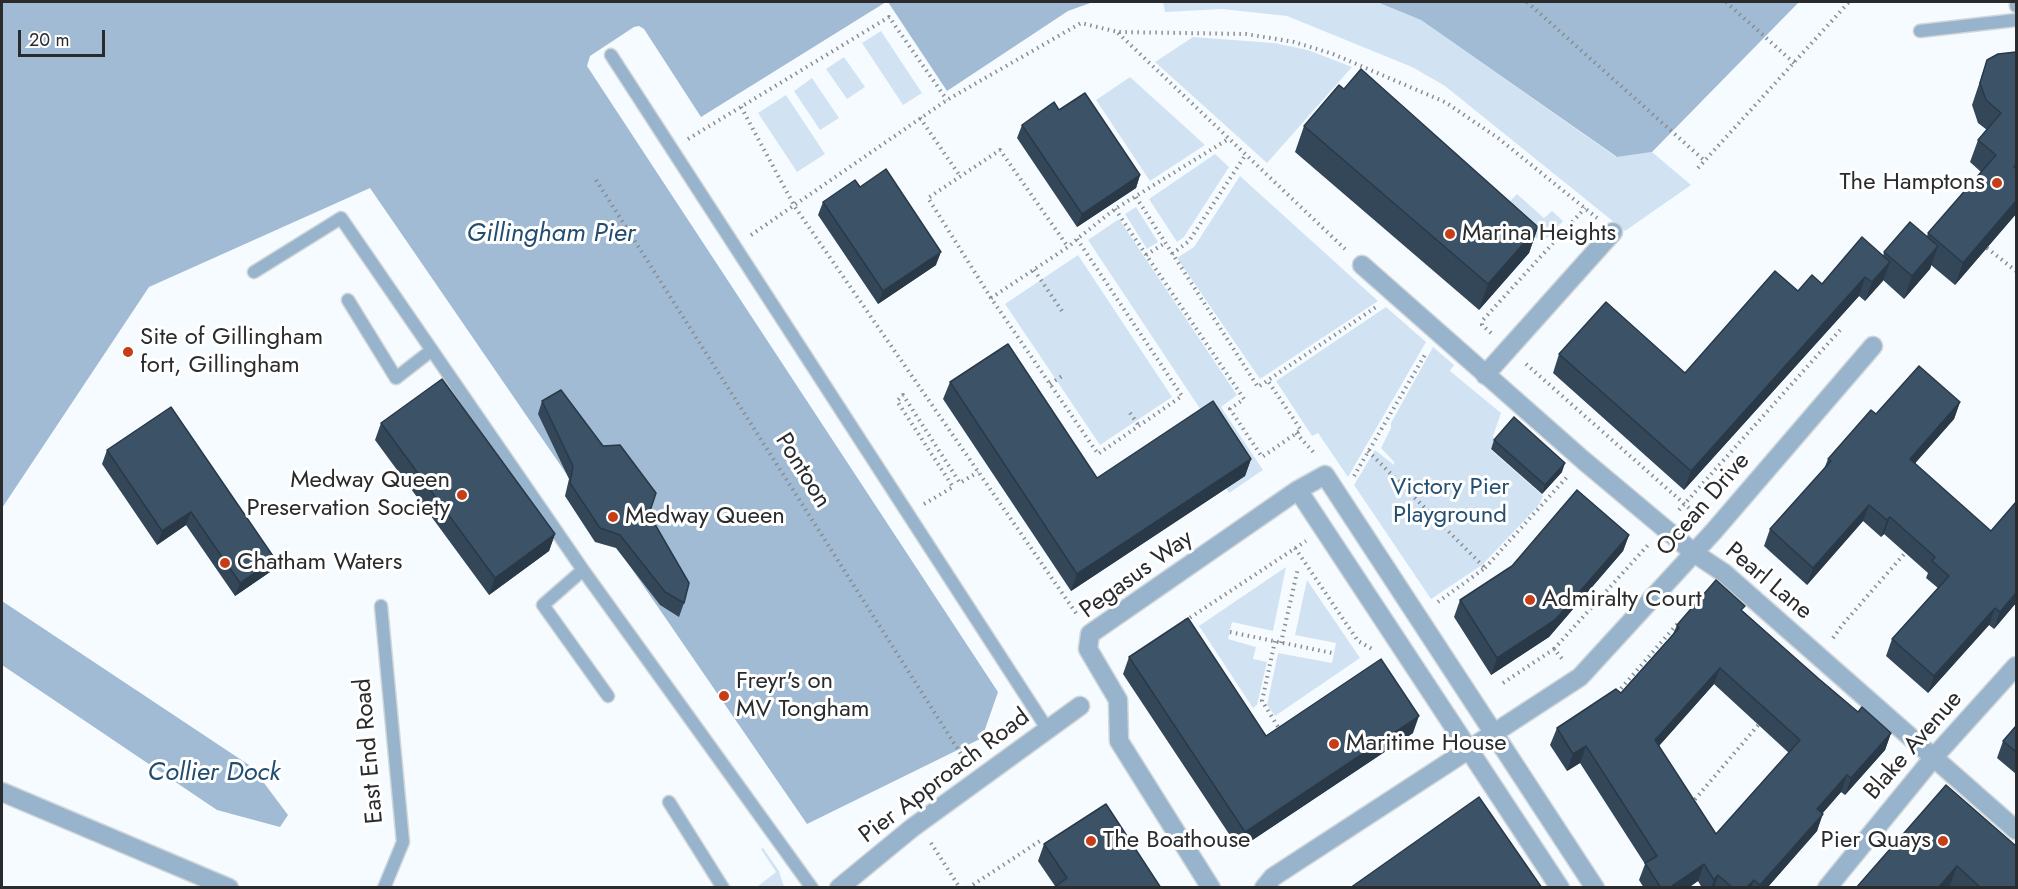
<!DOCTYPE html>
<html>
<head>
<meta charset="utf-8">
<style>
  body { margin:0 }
  #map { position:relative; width:2018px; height:889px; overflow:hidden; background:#f6fbff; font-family:Jost,sans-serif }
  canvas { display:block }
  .frame { position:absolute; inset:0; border:3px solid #292b2d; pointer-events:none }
  .scale { position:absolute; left:18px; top:30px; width:87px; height:27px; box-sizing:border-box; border:3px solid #292b2d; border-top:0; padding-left:8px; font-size:18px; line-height:21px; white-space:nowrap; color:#292b2d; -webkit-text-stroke:4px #fff; paint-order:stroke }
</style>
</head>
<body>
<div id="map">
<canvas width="2018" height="889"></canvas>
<div class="frame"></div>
<div class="scale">20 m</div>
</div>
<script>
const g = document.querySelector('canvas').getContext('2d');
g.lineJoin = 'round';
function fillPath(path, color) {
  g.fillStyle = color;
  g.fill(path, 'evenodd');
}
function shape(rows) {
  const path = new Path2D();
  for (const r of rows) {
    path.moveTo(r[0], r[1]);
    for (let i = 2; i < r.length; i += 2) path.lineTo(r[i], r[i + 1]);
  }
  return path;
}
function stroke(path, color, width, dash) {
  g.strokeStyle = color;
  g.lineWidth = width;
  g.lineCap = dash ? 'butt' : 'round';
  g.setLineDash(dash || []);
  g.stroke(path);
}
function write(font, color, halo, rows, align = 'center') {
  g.font = font + ' Jost,sans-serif';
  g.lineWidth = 6;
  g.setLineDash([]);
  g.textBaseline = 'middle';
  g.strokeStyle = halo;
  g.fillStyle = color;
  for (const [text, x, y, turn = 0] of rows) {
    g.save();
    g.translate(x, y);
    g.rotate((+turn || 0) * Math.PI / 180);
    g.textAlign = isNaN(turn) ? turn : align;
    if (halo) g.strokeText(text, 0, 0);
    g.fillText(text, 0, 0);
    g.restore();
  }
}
fillPath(shape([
  [1163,2,1377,2,1421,20,1616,157,1652,152,1691,185,1625,231,1445,86,1412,67,1287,16,1222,9,1165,12],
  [881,31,922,93,903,105,862,43],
  [1193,37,1274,43,1308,50,1352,67,1267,163,1155,62],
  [844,57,865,87,847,99,826,69],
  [1130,77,1205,145,1150,181,1096,100],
  [812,78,839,118,820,130,794,91],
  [786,95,825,154,797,172,758,113],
  [1215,154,1229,167,1184,237,1177,242,1149,199],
  [1240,176,1378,301,1260,379,1177,258,1194,247],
  [1517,194,1544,218,1552,211,1563,221,1542,243,1503,208],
  [1136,207,1158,242,1147,249,1125,214],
  [1119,219,1237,395,1221,407,1263,470,1229,493,1226,488,1244,475,1088,240],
  [1078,255,1172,397,1100,445,1005,304],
  [1386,307,1426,342,1348,477,1318,433,1312,436,1276,381],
  [1433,347,1454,365,1450,371,1501,413,1493,436,1495,442,1490,449,1543,496,1538,506,1482,565,1431,599,1354,485,1375,450,1394,465,1394,462,1381,448,1391,428,1391,423],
  [1286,567,1273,631,1232,622,1228,639,1256,647,1253,659,1267,662,1257,705,1253,708,1199,626],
  [1307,580,1360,658,1275,716,1267,705,1278,653,1332,663,1336,643,1295,635],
  [763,848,779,871,784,887,758,886,776,872,761,849]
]), '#d1e3f3');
fillPath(shape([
  [2,2,886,2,701,117,644,29,639,26,634,27,590,56,587,66,998,692,982,738,807,824,370,188,149,287,2,508],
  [888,2,1093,2,1068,11,947,91],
  [1377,2,1799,2,1652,152,1617,157,1421,20],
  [2,601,252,767,288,815,280,827,217,810,2,665]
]), '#a0bbd3');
const service = shape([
  [2016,2,2016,6],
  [1920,31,2016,20],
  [611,55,1048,730],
  [254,272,341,218,583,570,812,888],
  [348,300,396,378,432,350],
  [583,570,543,605,608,696],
  [381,606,403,842,384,888],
  [669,802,723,888]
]);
const pedestrian = shape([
  [1724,573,2016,830]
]);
const minor = shape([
  [1362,265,1583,460,1694,553,1724,573],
  [1485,375,1613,232],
  [1298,490,1560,888],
  [2,792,229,888],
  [839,888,912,828,1080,706],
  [1211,888,1119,741,1118,700,1088,649,1090,634,1298,490,1325,475,1595,888],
  [1264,888,1273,877,1580,677,1714,531,1873,346],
  [1827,888,1934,757,2016,666]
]);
stroke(service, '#d1d6d9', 15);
stroke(pedestrian, '#d1d6d9', 21);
stroke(minor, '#d1d6d9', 21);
stroke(shape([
  [1527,2,1705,161],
  [1726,2,1794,63],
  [1118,33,1345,249],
  [741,107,795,207,1078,616],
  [920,118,960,176],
  [688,139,889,17,947,100],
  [1698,168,1849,2],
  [596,180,966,762],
  [1136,197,1258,387,1376,307],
  [1115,209,1244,399,1230,409,1262,457,1301,430,1268,381],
  [751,235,947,100,1081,23,1118,32,1246,34,1294,42,1333,54,1445,102,1498,138,1597,218],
  [1077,239,1182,396,1098,454,991,298,1068,247,1077,239,1115,209,1230,138],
  [1987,248,2016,271],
  [1172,254,1189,241,1246,154],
  [1146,255,1165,243],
  [1034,270,1062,311],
  [991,298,928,198,1000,150,1068,247],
  [1491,333,1482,325,1482,321,1585,208],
  [1526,364,1698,516],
  [1050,384,1065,374],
  [1130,413,1139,426],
  [1296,433,1316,455],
  [1368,451,1485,568,1435,604],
  [1354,476,1426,353],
  [924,504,953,487,897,401,903,395,960,483,978,472],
  [1679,510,1841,329],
  [1295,548,1358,641,1374,650],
  [1485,568,1567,477],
  [1185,621,1306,541],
  [1230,632,1332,653],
  [1833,638,1843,624,1905,553],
  [1275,641,1262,701,1280,730],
  [1281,643,1298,568],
  [1554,649,1648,545],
  [1503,683,1554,649,1564,661],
  [1617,693,1679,622],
  [1691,804,1760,723],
  [931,843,960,888],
  [968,888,1043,839]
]), '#8a8d90', 4, [1.5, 4.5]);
stroke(service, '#98b4cd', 12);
stroke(pedestrian, '#98b4cd', 18);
stroke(minor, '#98b4cd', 18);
fillPath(shape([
  [1998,54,2016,214,1955,285,1931,265,1930,269,1904,299,1883,280,1865,301,1859,296,1684,490,1553,373,1559,354,1685,373,1798,291,1822,284,1883,256,1884,252,1927,236,1928,233,1981,172,1970,162,1978,140,1987,130,1978,123,1972,105,1987,60],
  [1344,89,1538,227,1529,253,1479,310,1295,152,1304,126],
  [1022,125,1140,175,1136,188,1077,227,1017,138],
  [860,187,936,265,878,304,818,215,823,202],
  [950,382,1097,478,1251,459,1245,476,1071,591,943,399],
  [542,401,649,514,684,603,679,617,660,605,616,548,595,542,565,496,569,479,538,414],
  [1960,402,1954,419,1915,463,2016,603,1994,629,1989,625,1928,693,1886,656,1892,639,1938,588,1926,578,1928,573,1884,534,1881,537,1863,521,1807,585,1764,546,1770,529,1824,469,1828,459,1876,414],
  [171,407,270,572,235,596,186,525,157,545,102,464,107,450],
  [381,423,555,534,549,551,489,595,375,440],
  [1494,440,1562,472,1542,494,1491,449],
  [1629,535,1623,551,1549,637,1491,675,1454,617,1460,600],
  [1743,611,1819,679,1858,712,1891,733,1885,750,1845,795,1841,792,1822,814,1817,831,1767,888,1702,888,1698,881,1688,888,1644,888,1639,880,1645,864,1580,763,1567,771,1550,745,1557,728,1621,693,1673,634,1677,625],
  [1714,684,1789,753,1716,834,1659,746],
  [1129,657,1266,736,1413,733,1239,849,1123,674],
  [2016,726,2016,774,1997,758,2003,741],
  [1044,844,1161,888,1055,886,1038,861],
  [2016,846,2016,888,1856,888]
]), '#334759');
fillPath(shape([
  [1140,175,1136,188,1077,227,1082,214],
  [2016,201,2016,214,1955,285,1963,263],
  [1538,227,1529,253,1479,310,1488,284],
  [1938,246,1930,269,1904,299,1912,276],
  [941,252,936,265,878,304,883,291],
  [1890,262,1883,281,1865,301,1872,282],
  [1865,277,1859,296,1684,490,1691,471],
  [1960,402,1954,419,1904,476,1910,459],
  [1251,459,1245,476,1071,591,1077,574],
  [1565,463,1562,472,1542,494,1545,485],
  [1869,505,1863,521,1807,585,1813,568],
  [191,512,186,525,157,545,162,531],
  [1890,517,1884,534,1881,537,1887,520],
  [555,534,549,551,489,595,495,578],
  [1629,535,1623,551,1549,637,1491,675,1497,658],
  [275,559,270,572,235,596,240,583],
  [2016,593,2016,603,1994,629,2000,612],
  [1995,608,1989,625,1928,693,1934,676],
  [1720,668,1714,684,1649,757,1655,740],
  [1419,716,1413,733,1239,849,1245,832],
  [1891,733,1885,750,1845,795,1851,778],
  [1586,746,1580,763,1567,771,1573,754],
  [1847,775,1841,792,1811,826,1817,809],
  [1823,814,1817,831,1767,888,1759,888,1760,885],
  [1704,864,1698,881,1688,888,1669,888],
  [1957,866,1949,888,1938,888],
  [1718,875,1714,888,1711,888,1714,880],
  [1754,880,1751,888,1746,888]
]), '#293948');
const building = shape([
  [2016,52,2016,164,2014,167,2016,169,2016,201,1963,263,1928,233,1996,155,1978,140,2001,113,1986,100,1980,83,1987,60,1998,54,2016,52],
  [1361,69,1538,227,1488,284,1304,126,1339,85,1344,89,1361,69],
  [1085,93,1140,175,1082,214,1022,125,1054,102,1059,110,1085,93],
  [886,169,941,252,883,291,823,202,855,180,860,187,886,169],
  [1910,222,1938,246,1912,276,1884,252,1910,222],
  [1862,237,1890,262,1872,282,1865,277,1691,471,1559,354,1606,302,1685,373,1775,271,1798,291,1812,275,1822,284,1862,237],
  [1008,344,1097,478,1213,401,1251,459,1077,574,950,382,1008,344],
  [1919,366,1960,402,1910,459,1991,531,2016,502,2016,593,2000,612,1995,608,1934,676,1892,639,1949,576,1932,561,1935,557,1890,517,1887,520,1869,505,1813,568,1770,529,1831,461,1828,459,1871,410,1876,414,1919,366],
  [442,379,555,534,495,578,381,423,442,379],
  [561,390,603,446,620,445,656,493,649,514,689,583,684,603,665,592,620,535,600,528,570,483,573,466,542,401,561,390],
  [171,407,275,559,240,583,191,512,162,531,107,450,171,407],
  [1514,417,1565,463,1545,485,1494,440,1514,417],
  [1577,490,1629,535,1555,620,1497,658,1460,600,1512,566,1577,490],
  [1716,580,1745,606,1741,610,1819,679,1858,712,1862,707,1891,733,1851,778,1847,775,1817,809,1823,814,1760,885,1754,880,1746,888,1733,888,1718,875,1714,880,1704,864,1669,888,1661,888,1645,863,1657,856,1586,746,1573,754,1557,728,1616,689,1621,693,1679,628,1677,625,1716,580],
  [1720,668,1800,740,1716,834,1655,740,1720,668],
  [1188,618,1266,736,1381,659,1419,716,1245,832,1129,657,1188,618],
  [2016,726,2016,752,2003,741,2016,726],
  [1946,785,2016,846,2016,888,1981,888,1957,866,1938,888,1856,888,1946,785],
  [1479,797,1542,888,1350,888,1479,797],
  [1106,804,1161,888,1053,888,1067,878,1044,844,1106,804]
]);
fillPath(building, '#3b5267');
stroke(building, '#293948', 1.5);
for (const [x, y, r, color] of [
  [1997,183,6,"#c73e16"],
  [1450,234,6,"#c73e16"],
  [128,352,6,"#c73e16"],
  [462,495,6,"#c73e16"],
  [613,517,6,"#c73e16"],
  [225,563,6,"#c73e16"],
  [1530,600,6,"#c73e16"],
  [724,696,6,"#c73e16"],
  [1334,744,6,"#c73e16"],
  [1091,841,6,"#c73e16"],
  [1943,841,6,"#c73e16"]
]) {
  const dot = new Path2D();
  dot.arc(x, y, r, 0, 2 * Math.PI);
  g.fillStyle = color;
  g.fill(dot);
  stroke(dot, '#fff', 2);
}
write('24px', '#292b2d', '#fff', [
  ["The Hamptons",1985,183,"right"],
  ["Marina Heights",1462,234],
  ["Site of Gillingham",140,338],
  ["fort, Gillingham",140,366],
  ["Medway Queen",450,481,"right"],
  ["Preservation Society",450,509,"right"],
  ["Medway Queen",625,517],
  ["Chatham Waters",237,563],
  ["Admiralty Court",1542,600],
  ["Freyr's on",736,682],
  ["MV Tongham",736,710],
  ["Maritime House",1346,744],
  ["The Boathouse",1103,841],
  ["Pier Quays",1931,841,"right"]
], 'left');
write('24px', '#292b2d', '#fff', [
  ["Pontoon",802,471,58],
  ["Ocean Drive",1704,505,-49],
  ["Pegasus Way",1137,575,-36],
  ["Pearl Lane",1768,582,40],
  ["Blake Avenue",1914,746,-49],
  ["East End Road",370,751,-95],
  ["Pier Approach Road",945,777,-37]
]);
write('24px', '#244f71', '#fff', [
  ["Victory Pier",1450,488],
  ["Playground",1450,516]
]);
write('italic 26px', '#224d6f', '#fff', [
  ["Gillingham Pier",551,235],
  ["Collier Dock",214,774]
]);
</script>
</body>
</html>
